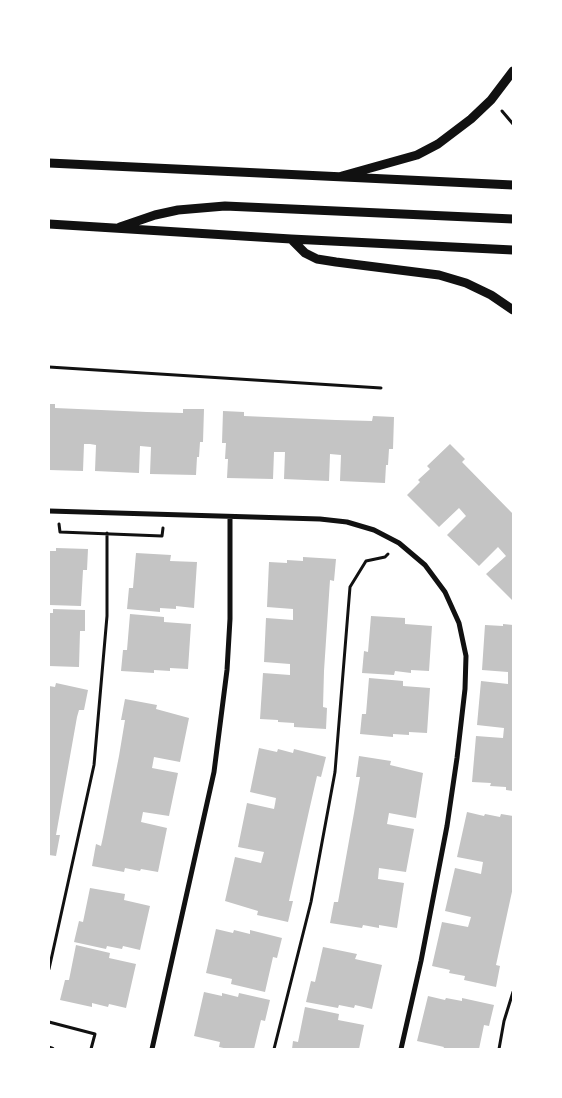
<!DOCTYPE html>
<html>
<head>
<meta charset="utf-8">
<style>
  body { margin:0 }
  #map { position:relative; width:562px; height:1098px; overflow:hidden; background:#fff; font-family:Signika,sans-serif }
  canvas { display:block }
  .frame { position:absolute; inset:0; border:50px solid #fff; pointer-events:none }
</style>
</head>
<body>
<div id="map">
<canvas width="562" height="1098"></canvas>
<div class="frame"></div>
</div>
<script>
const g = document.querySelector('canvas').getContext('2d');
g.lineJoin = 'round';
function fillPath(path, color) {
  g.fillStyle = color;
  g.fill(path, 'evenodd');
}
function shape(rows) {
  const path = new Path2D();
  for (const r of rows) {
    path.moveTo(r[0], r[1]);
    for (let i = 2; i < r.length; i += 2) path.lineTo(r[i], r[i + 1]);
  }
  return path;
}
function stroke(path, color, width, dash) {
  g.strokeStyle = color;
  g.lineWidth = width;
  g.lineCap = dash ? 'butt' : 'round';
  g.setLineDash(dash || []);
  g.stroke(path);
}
fillPath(shape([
  [49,404,55,404,55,408,147,412,183,413,183,409,204,409,203,442,200,442,199,457,197,457,196,475,150,474,151,447,140,446,139,473,95,471,96,445,90,444,84,444,83,471,49,470],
  [223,411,244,412,244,416,336,420,372,421,373,416,394,417,393,449,389,449,388,465,386,465,385,483,340,481,341,455,330,454,329,481,284,479,285,452,274,452,273,479,227,478,228,459,225,459,226,443,222,443],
  [450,444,465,459,462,462,513,514,513,601,486,574,506,556,498,547,479,566,447,535,466,516,459,508,439,527,407,495,420,482,418,480,430,469,427,466],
  [56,548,88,549,87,570,83,570,81,606,49,605,49,551,56,551],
  [136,553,171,555,170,561,197,562,194,608,176,606,176,609,160,608,160,612,127,609,129,588,133,588],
  [303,557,336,559,334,581,330,580,324,671,323,707,327,708,326,729,294,727,294,723,278,722,278,720,260,719,263,673,290,675,290,664,264,662,266,618,293,620,293,609,267,607,269,562,287,563,287,560,303,561],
  [53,609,85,610,85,631,80,631,79,667,49,666,49,613,53,613],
  [130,614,164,617,164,622,191,624,188,669,170,668,170,671,154,670,154,673,121,671,123,650,127,650],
  [371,616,405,618,405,624,432,626,429,671,411,670,411,673,395,671,394,675,362,673,364,651,368,652],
  [503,624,513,625,513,791,506,790,506,787,490,786,491,783,472,782,476,736,503,738,504,728,477,725,481,681,508,684,508,672,482,670,485,625,503,626],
  [369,678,403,681,403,686,430,688,427,733,409,732,409,735,393,734,393,737,360,734,362,714,366,714],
  [56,683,88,690,84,710,79,710,77,717,56,835,60,835,56,856,49,855,49,686,55,687],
  [125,699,157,705,156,709,189,718,180,762,154,757,152,768,178,773,169,816,143,812,141,822,167,828,158,872,141,869,140,871,125,868,124,872,92,866,96,844,101,846,103,837,119,756,125,720,121,720],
  [259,748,277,752,278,749,293,753,294,749,326,757,321,777,317,776,309,811,289,901,293,901,288,922,257,915,258,911,225,901,235,857,261,863,264,852,238,847,247,803,274,809,275,804,276,798,250,792],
  [359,756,391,761,390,765,423,773,416,818,389,813,387,824,414,829,406,872,379,868,378,879,404,883,397,928,379,925,379,928,363,925,362,928,330,923,334,902,338,902,354,813,360,777,356,777],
  [467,812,484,816,485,814,500,817,501,814,513,816,513,887,496,965,500,966,496,987,464,980,465,976,449,973,450,970,432,966,442,922,468,927,471,917,445,911,455,868,481,874,483,862,457,857],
  [90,888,125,894,124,900,150,906,140,950,123,946,122,949,107,946,106,949,74,942,79,921,83,922],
  [216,929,233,933,234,930,250,934,250,930,282,938,277,958,273,957,265,992,231,984,232,979,206,973],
  [76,945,110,953,109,958,136,964,126,1008,109,1004,108,1007,92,1003,92,1007,60,1000,65,980,69,980],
  [323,947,357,954,355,959,382,965,372,1009,355,1005,354,1008,339,1005,338,1008,306,1002,311,981,315,982],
  [204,992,222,996,222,993,238,997,239,993,270,1000,265,1021,261,1020,254,1049,228,1049,219,1047,220,1042,194,1036],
  [428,996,445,1000,446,998,462,1001,462,998,494,1005,489,1026,484,1025,479,1049,443,1049,444,1047,417,1041],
  [305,1007,339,1014,338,1020,364,1025,359,1049,292,1049,293,1041,298,1042]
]), '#c4c4c4');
stroke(shape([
  [502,111,513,124],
  [49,367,381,388],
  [59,524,60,532,162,536,163,528],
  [49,969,94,765,107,616,107,533],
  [49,1022,95,1034,91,1049],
  [274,1049,311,902,335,772,350,587,366,561,385,557,388,554],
  [499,1049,504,1021,513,992]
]), '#111', 3);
stroke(shape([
  [49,511,320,519,347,522,374,530,399,543,425,565,445,592,459,623,466,656,465,689,457,758,447,826,421,961,401,1049],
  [49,1048,52,1049],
  [152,1049,214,772,227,670,230,619,230,517]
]), '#111', 5);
stroke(shape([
  [49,163,513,185],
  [342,176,417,155,438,144,471,119,491,100,513,71],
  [49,224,291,239,513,250],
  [120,227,155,215,178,210,225,206,513,219],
  [291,239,305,253,317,259,336,262,439,275,466,283,491,295,513,310]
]), '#111', 9);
</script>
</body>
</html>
